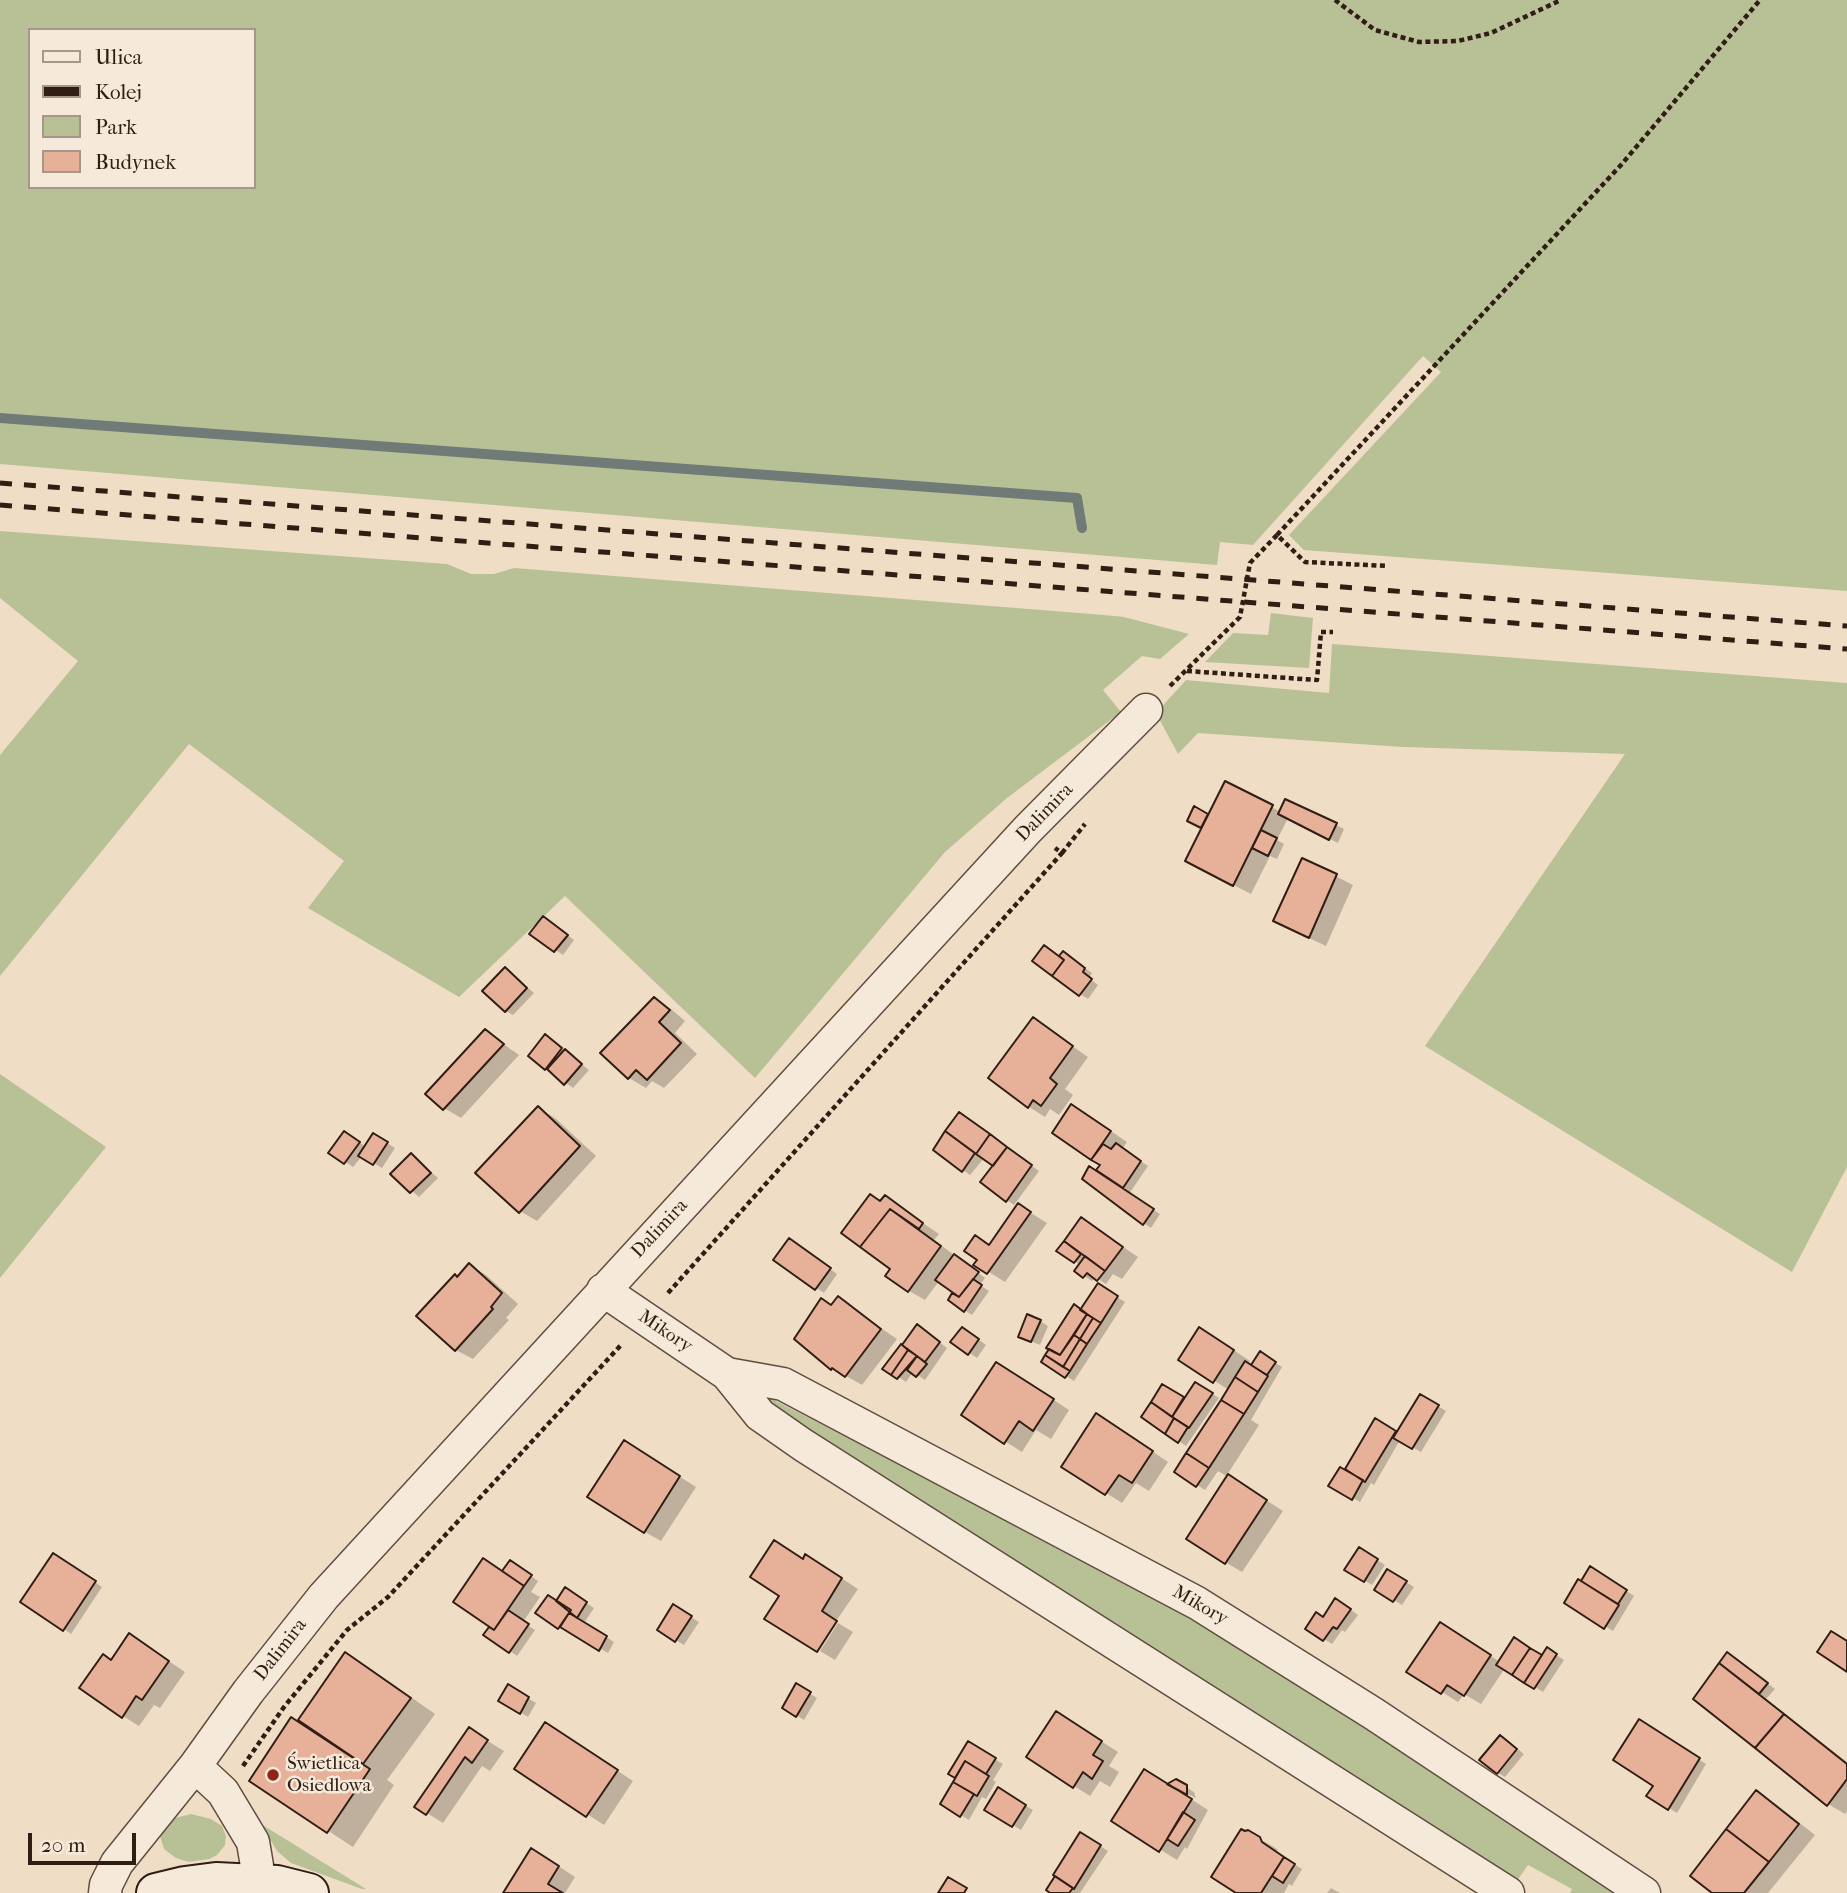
<!DOCTYPE html>
<html>
<head>
<meta charset="utf-8">
<style>
  body { margin:0 }
  #map { position:relative; width:1847px; height:1893px; overflow:hidden; background:#efddc5; font-family:"IM FELL French Canon",serif }
  canvas { display:block }
  .legend { position:absolute; left:28px; top:28px; width:228px; height:161px; box-sizing:border-box; background:#f5e9d9; border:2px solid #a6978a; margin:0; padding:9px 12px; list-style:none; font-size:21px; color:#301d14 }
  .legend li { display:flex; align-items:center; gap:14px; height:35px }
  .legend b { width:35px; border:2px solid #a6978a }
  .scale { position:absolute; left:28px; top:1833px; width:108px; height:32px; box-sizing:border-box; border:4px solid #301d14; border-top:0; padding-left:9px; font-size:21px; line-height:24px; white-space:nowrap; color:#301d14; -webkit-text-stroke:5px #f5e9d9; paint-order:stroke }
</style>
</head>
<body>
<div id="map">
<canvas width="1847" height="1893"></canvas>
<ul class="legend">
<li><b style="height:9px;background:#f5e9d9"></b>Ulica</li>
<li><b style="height:9px;background:#301d14"></b>Kolej</li>
<li><b style="height:19px;background:#b8c195"></b>Park</li>
<li><b style="height:19px;background:#e7b098"></b>Budynek</li>
</ul>
<div class="scale">20 m</div>
</div>
<script>
const g = document.querySelector('canvas').getContext('2d');
g.lineJoin = 'round';
function fillPath(path, color) {
  g.fillStyle = color;
  g.fill(path, 'evenodd');
}
function shape(rows) {
  const path = new Path2D();
  for (const r of rows) {
    path.moveTo(r[0], r[1]);
    for (let i = 2; i < r.length; i += 2) path.lineTo(r[i], r[i + 1]);
  }
  return path;
}
function stroke(path, color, width, dash) {
  g.strokeStyle = color;
  g.lineWidth = width;
  g.lineCap = dash ? 'butt' : 'round';
  g.setLineDash(dash || []);
  g.stroke(path);
}
function write(font, color, halo, rows, align = 'center') {
  g.font = font + ' "IM FELL French Canon",serif';
  g.lineWidth = 5;
  g.setLineDash([]);
  g.textBaseline = 'middle';
  g.strokeStyle = halo;
  g.fillStyle = color;
  for (const [text, x, y, turn = 0] of rows) {
    g.save();
    g.translate(x, y);
    g.rotate((+turn || 0) * Math.PI / 180);
    g.textAlign = isNaN(turn) ? turn : align;
    if (halo) g.strokeText(text, 0, 0);
    g.fillText(text, 0, 0);
    g.restore();
  }
}
fillPath(shape([
  [0,0,1847,0,1847,591,1304,550,1289,535,1441,372,1423,356,1253,545,1220,542,1217,565,0,464],
  [30,30,254,30,254,187,30,187],
  [0,531,447,564,471,574,494,574,514,568,1104,615,1124,617,1189,634,1160,659,1142,656,1103,690,1121,712,1007,798,945,852,755,1078,565,896,459,997,308,908,344,861,189,744,0,976,0,755,78,661,0,598],
  [1271,613,1313,618,1309,668,1205,662,1233,633,1268,635],
  [1332,644,1847,683,1847,1167,1792,1272,1425,1046,1625,754,1403,747,1198,733,1178,754,1156,713,1186,680,1329,693],
  [0,1074,106,1147,0,1278],
  [768,1397,1191,1613,1614,1893,1570,1893,1572,1889,1528,1865,1514,1885,778,1415],
  [191,1814,211,1819,222,1826,226,1836,225,1845,217,1855,209,1859,189,1862,176,1858,164,1849,160,1836,165,1825,175,1818],
  [261,1824,366,1889,362,1889,291,1863,277,1851]
]), '#b8c195');
fillPath(shape([
  [1225,783,1281,812,1285,801,1344,829,1338,843,1288,818,1277,840,1284,844,1277,859,1270,856,1251,894,1204,870,1203,828,1189,820,1195,808,1209,816],
  [1303,860,1353,885,1326,946,1292,930],
  [551,923,574,940,563,955,531,933],
  [1063,953,1092,973,1089,978,1098,985,1088,999,1080,994,1060,958],
  [506,969,534,993,513,1015,506,1011],
  [654,999,671,1009,685,1021,675,1033,697,1054,664,1088,652,1081,646,1088,629,1078],
  [1033,1019,1088,1057,1065,1089,1073,1095,1059,1115,1050,1109,1045,1117,1029,1107],
  [486,1032,519,1055,461,1118,444,1108],
  [546,1036,589,1070,573,1088,546,1068],
  [538,1108,555,1118,596,1156,537,1221,520,1211],
  [1089,1116,1127,1142,1122,1149,1148,1166,1129,1194,1160,1214,1151,1228,1144,1223,1123,1191,1125,1188,1099,1170,1102,1165,1054,1133],
  [968,1119,1039,1171,1014,1205,1007,1200,995,1165,984,1158,970,1175,963,1170],
  [374,1135,395,1148,382,1168,362,1156,353,1167,331,1152,353,1138,366,1147],
  [411,1155,438,1178,419,1197,393,1174],
  [885,1197,939,1234,934,1240,985,1278,980,1285,989,1291,972,1315,950,1300,954,1293,939,1281,925,1300,909,1291,892,1269,880,1202],
  [1018,1205,1047,1223,1005,1282,976,1264,979,1259,976,1237,991,1246],
  [1082,1219,1138,1257,1122,1279,1113,1274,1106,1284,1095,1277,1092,1281,1084,1276,1080,1265,1059,1250],
  [797,1245,837,1274,824,1293,775,1260],
  [469,1265,486,1275,518,1304,506,1318,509,1320,473,1359,456,1350,458,1278],
  [1099,1286,1125,1302,1074,1381,1043,1361],
  [838,1299,897,1339,862,1385,832,1368,833,1306],
  [1040,1321,1048,1326,1040,1345,1028,1340],
  [917,1326,947,1348,925,1380,913,1372,906,1382,885,1368],
  [970,1333,986,1345,977,1358,953,1342],
  [1217,1339,1250,1361,1248,1365,1252,1367,1261,1354,1282,1367,1251,1420,1259,1425,1227,1475,1283,1511,1242,1572,1225,1562,1228,1477,1218,1471,1205,1490,1176,1472,1229,1390,1180,1359],
  [1014,1374,1069,1410,1051,1439,1036,1430,1022,1452,963,1415],
  [1196,1384,1219,1398,1186,1446,1179,1441,1162,1386,1185,1400],
  [1421,1396,1446,1411,1421,1452,1400,1440,1374,1485,1371,1483,1360,1502,1331,1485,1345,1472,1375,1421,1398,1434],
  [1113,1425,1168,1462,1149,1491,1136,1483,1122,1503,1106,1493],
  [641,1452,696,1487,661,1541,645,1532],
  [1359,1549,1385,1565,1372,1585,1346,1569],
  [62,1559,102,1587,71,1634,64,1629],
  [804,1560,823,1566,858,1589,817,1649],
  [518,1567,538,1581,531,1592,540,1597,523,1622,535,1630,517,1656,510,1651,499,1632,455,1602,503,1573],
  [1591,1569,1634,1596,1613,1631,1566,1602],
  [1388,1571,1414,1587,1402,1605,1376,1589],
  [573,1594,594,1608,584,1623,614,1642,608,1653,538,1613],
  [1344,1605,1358,1615,1345,1632,1342,1630,1332,1644,1307,1628],
  [674,1607,699,1622,684,1645,659,1630],
  [838,1623,853,1632,835,1660,820,1651],
  [1457,1634,1500,1662,1555,1654,1564,1660,1543,1692,1505,1668,1481,1704,1464,1694,1458,1702,1442,1692],
  [130,1635,185,1672,160,1708,154,1705,139,1726,123,1716,112,1661],
  [346,1654,371,1669,435,1714,387,1780,394,1785,353,1847,252,1781,299,1723],
  [1736,1659,1775,1689,1766,1699,1847,1762,1847,1811,1845,1814,1828,1804,1726,1669],
  [797,1686,817,1698,804,1720,784,1707],
  [509,1687,536,1703,528,1717,500,1700],
  [1073,1723,1118,1752,1109,1766,1119,1772,1110,1787,1100,1781,1090,1796,1074,1786],
  [1647,1726,1706,1764,1677,1813,1649,1796,1656,1785],
  [470,1730,504,1751,490,1771,482,1766,443,1823,427,1813],
  [562,1734,633,1781,604,1825,516,1768],
  [1508,1741,1524,1754,1505,1777,1498,1773],
  [969,1744,1003,1764,993,1780,996,1782,986,1799,982,1797,969,1820,942,1804,958,1777,951,1773],
  [1176,1781,1194,1792,1196,1798,1184,1792,1183,1794,1208,1810,1187,1849,1185,1847,1177,1860,1113,1820],
  [998,1790,1033,1810,1021,1830,986,1809],
  [1756,1793,1773,1802,1815,1835,1768,1893,1715,1893],
  [1248,1832,1277,1849,1278,1854,1302,1869,1292,1886,1289,1884,1284,1893,1240,1893],
  [1081,1834,1108,1851,1080,1893,1053,1893],
  [549,1860,575,1877,565,1893,505,1893],
  [1331,1888,1340,1893,1327,1893]
]), '#0003');
stroke(shape([
  [0,418,1077,498,1082,528]
]), '#707b78', 10);
const building = shape([
  [1225,781,1273,805,1233,886,1185,861,1225,781],
  [1285,799,1337,823,1329,840,1278,814,1285,799],
  [1194,806,1208,814,1201,828,1187,821,1194,806],
  [1261,830,1277,838,1268,856,1252,848,1261,830],
  [1302,858,1337,874,1309,938,1273,921,1302,858],
  [543,916,568,935,554,952,529,934,543,916],
  [1044,945,1064,960,1052,976,1032,961,1044,945],
  [1063,951,1085,968,1083,972,1092,979,1079,996,1052,976,1064,960,1059,956,1063,951],
  [505,967,527,988,505,1012,482,991,505,967],
  [654,997,670,1010,659,1022,681,1043,647,1080,636,1070,628,1079,600,1053,654,997],
  [1033,1017,1073,1046,1050,1078,1057,1084,1041,1106,1033,1100,1028,1108,988,1078,1033,1017],
  [485,1029,504,1044,443,1110,425,1094,485,1029],
  [545,1034,562,1048,545,1070,528,1056,545,1034],
  [565,1049,582,1064,564,1085,547,1069,565,1049],
  [1071,1104,1111,1131,1091,1160,1052,1133,1071,1104],
  [538,1106,580,1146,519,1213,475,1173,538,1106],
  [959,1112,990,1134,976,1154,945,1131,959,1112],
  [344,1131,360,1142,344,1164,328,1153,344,1131],
  [945,1131,975,1153,962,1172,933,1150,945,1131],
  [373,1133,388,1142,373,1165,358,1156,373,1133],
  [990,1134,1007,1147,993,1166,976,1154,990,1134],
  [1116,1143,1141,1161,1123,1188,1096,1170,1100,1165,1091,1160,1103,1144,1111,1149,1116,1143],
  [1007,1147,1032,1165,1006,1202,980,1182,1007,1147],
  [411,1153,431,1173,410,1193,390,1174,411,1153],
  [1089,1166,1154,1209,1143,1225,1082,1179,1089,1166],
  [870,1194,880,1201,885,1195,923,1223,919,1229,890,1209,860,1247,841,1233,870,1194],
  [1018,1203,1031,1212,987,1274,973,1265,977,1260,964,1251,975,1235,989,1245,1018,1203],
  [890,1209,941,1246,908,1292,885,1276,890,1269,860,1247,890,1209],
  [1081,1217,1123,1247,1105,1271,1064,1241,1081,1217],
  [789,1238,831,1268,815,1290,773,1260,789,1238],
  [1064,1241,1081,1254,1074,1263,1056,1251,1064,1241],
  [954,1254,979,1272,959,1297,935,1280,954,1254],
  [1085,1256,1105,1271,1097,1281,1087,1273,1083,1278,1074,1271,1085,1256],
  [469,1263,502,1293,491,1307,493,1309,455,1351,416,1316,455,1274,457,1277,469,1263],
  [973,1279,982,1285,964,1312,948,1300,952,1293,959,1297,973,1279],
  [1098,1283,1118,1296,1101,1323,1080,1310,1098,1283],
  [838,1296,881,1329,845,1377,832,1368,831,1370,794,1339,821,1298,831,1305,838,1296],
  [1074,1304,1087,1314,1060,1355,1046,1348,1074,1304],
  [1027,1314,1041,1320,1031,1342,1018,1337,1027,1314],
  [1087,1314,1093,1318,1080,1339,1074,1335,1087,1314],
  [1093,1318,1101,1323,1087,1344,1080,1339,1093,1318],
  [917,1324,940,1342,925,1362,902,1345,917,1324],
  [962,1327,979,1339,968,1355,950,1342,962,1327],
  [1199,1327,1234,1350,1213,1383,1178,1360,1199,1327],
  [1074,1335,1080,1339,1063,1367,1045,1355,1049,1349,1060,1355,1074,1335],
  [1080,1339,1087,1344,1070,1371,1063,1367,1080,1339],
  [901,1344,908,1350,891,1375,882,1369,901,1344],
  [908,1350,917,1356,897,1379,891,1375,908,1350],
  [1260,1351,1276,1362,1267,1375,1251,1365,1260,1351],
  [1045,1355,1070,1371,1065,1378,1041,1362,1045,1355],
  [917,1356,927,1364,916,1377,907,1370,917,1356],
  [1245,1361,1268,1376,1258,1392,1235,1377,1245,1361],
  [996,1362,1054,1399,1033,1431,1019,1421,1004,1444,961,1415,996,1362],
  [1235,1377,1258,1392,1244,1414,1221,1400,1235,1377],
  [1195,1382,1213,1393,1189,1428,1172,1417,1195,1382],
  [1162,1384,1184,1397,1172,1417,1151,1402,1162,1384],
  [1420,1394,1439,1405,1412,1449,1393,1438,1420,1394],
  [1221,1400,1244,1414,1209,1468,1186,1453,1221,1400],
  [1151,1402,1174,1418,1165,1434,1141,1417,1151,1402],
  [1096,1413,1153,1451,1132,1483,1119,1475,1105,1495,1061,1467,1096,1413],
  [1174,1418,1188,1427,1178,1443,1165,1434,1174,1418],
  [1375,1418,1396,1431,1365,1482,1345,1469,1375,1418],
  [624,1440,680,1476,644,1533,587,1497,624,1440],
  [1186,1453,1209,1468,1196,1487,1174,1472,1186,1453],
  [1340,1467,1363,1480,1352,1500,1328,1486,1340,1467],
  [1228,1474,1267,1500,1225,1564,1186,1539,1228,1474],
  [774,1540,803,1559,805,1554,842,1578,822,1611,837,1621,817,1652,764,1619,779,1596,750,1577,774,1540],
  [1359,1547,1378,1559,1364,1582,1344,1570,1359,1547],
  [53,1553,96,1581,63,1631,20,1602,53,1553],
  [483,1558,524,1586,494,1630,453,1602,483,1558],
  [510,1560,532,1575,524,1586,502,1571,510,1560],
  [1590,1566,1627,1590,1618,1604,1581,1581,1590,1566],
  [1387,1569,1407,1581,1393,1602,1374,1590,1387,1569],
  [1578,1579,1619,1605,1604,1629,1564,1603,1578,1579],
  [565,1587,587,1602,577,1618,556,1601,565,1587],
  [548,1595,571,1610,558,1629,535,1613,548,1595],
  [1335,1598,1351,1609,1337,1629,1333,1627,1323,1641,1305,1629,1316,1612,1323,1617,1335,1598],
  [673,1604,692,1616,675,1642,657,1630,673,1604],
  [508,1610,529,1624,509,1653,483,1635,489,1627,494,1630,508,1610],
  [569,1613,607,1636,599,1651,560,1627,569,1613],
  [1440,1622,1491,1655,1464,1696,1447,1685,1441,1694,1406,1672,1440,1622],
  [1831,1631,1847,1641,1847,1672,1817,1652,1831,1631],
  [129,1633,169,1661,142,1700,136,1696,122,1718,79,1688,103,1654,111,1660,129,1633],
  [1514,1637,1530,1648,1512,1675,1496,1665,1514,1637],
  [1547,1647,1557,1654,1534,1689,1524,1683,1547,1647],
  [1530,1648,1542,1655,1524,1683,1512,1675,1530,1648],
  [345,1652,411,1698,363,1764,298,1720,345,1652],
  [1727,1652,1768,1683,1759,1694,1719,1663,1727,1652],
  [1719,1663,1784,1714,1755,1748,1693,1699,1719,1663],
  [796,1683,811,1692,796,1717,782,1708,796,1683],
  [508,1684,529,1697,520,1714,498,1701,508,1684],
  [1056,1711,1102,1741,1093,1755,1103,1761,1092,1779,1083,1772,1073,1788,1026,1757,1056,1711],
  [1784,1714,1847,1764,1847,1779,1827,1806,1755,1748,1784,1714],
  [291,1717,370,1769,327,1833,249,1781,291,1717],
  [1639,1719,1700,1758,1668,1810,1646,1796,1653,1786,1613,1760,1639,1719],
  [545,1722,618,1770,586,1817,514,1769,545,1722],
  [469,1727,488,1740,472,1763,465,1757,426,1815,414,1807,469,1727],
  [1500,1735,1517,1749,1497,1774,1479,1760,1500,1735],
  [968,1741,996,1758,986,1774,965,1761,955,1778,948,1774,968,1741],
  [965,1761,989,1776,977,1796,953,1782,965,1761],
  [1144,1769,1192,1799,1159,1852,1111,1821,1144,1769],
  [1176,1779,1187,1785,1187,1795,1167,1784,1176,1779],
  [953,1782,974,1794,960,1817,940,1804,953,1782],
  [998,1787,1026,1805,1012,1827,984,1810,998,1787],
  [1756,1790,1799,1824,1769,1862,1726,1829,1756,1790],
  [1183,1812,1195,1820,1178,1846,1167,1839,1183,1812],
  [1241,1829,1245,1831,1248,1830,1260,1837,1262,1842,1284,1857,1261,1893,1236,1893,1211,1877,1241,1829],
  [1726,1829,1769,1862,1744,1893,1712,1893,1690,1876,1726,1829],
  [1080,1832,1101,1845,1074,1889,1053,1875,1080,1832],
  [531,1848,559,1866,548,1884,563,1893,503,1893,531,1848],
  [1284,1857,1295,1864,1283,1883,1272,1876,1284,1857],
  [1055,1876,1073,1888,1069,1893,1050,1893,1046,1890,1055,1876],
  [948,1877,967,1888,964,1893,938,1893,948,1877]
]);
fillPath(building, '#e7b098');
stroke(building, '#301d14', 2);
const minor = shape([
  [603,1290,727,1374,783,1384,1197,1603,1374,1714,1644,1893],
  [727,1374,760,1415,803,1445,1508,1893],
  [195,1766,223,1792,253,1842,257,1866,254,1882],
  [105,1893,106,1885,117,1863,195,1766,248,1692,324,1596,1028,829,1146,710]
]);
const secondary = shape([
  [156,1893,185,1886,216,1882,277,1885,309,1893]
]);
stroke(minor, '#604d40', 35);
stroke(secondary, '#301d14', 42);
stroke(shape([
  [1335,0,1375,30,1419,42,1458,41,1491,33,1561,0],
  [1277,535,1621,165,1760,0],
  [1187,671,1317,680,1321,632,1333,632],
  [1170,686,1240,617,1250,563,1277,535,1305,562,1388,566],
  [1062,853,1085,824],
  [668,1293,1062,853,1055,848],
  [243,1766,284,1707,347,1630,388,1597,622,1344]
]), '#301d14', 4.5, [5, 3.5]);
stroke(minor, '#f5e9d9', 32);
stroke(secondary, '#f5e9d9', 38);
stroke(shape([
  [0,483,1847,626],
  [0,505,1847,649]
]), '#301d14', 5, [12, 12]);
for (const [x, y, r, color] of [
  [273,1775,7,"#8f2418"]
]) {
  const dot = new Path2D();
  dot.arc(x, y, r, 0, 2 * Math.PI);
  g.fillStyle = color;
  g.fill(dot);
  stroke(dot, '#f5e9d9', 2.5);
}
write('19px', '#301d14', '#f5e9d9', [
  ["Dalimira",1045,813,-46],
  ["Dalimira",660,1229,-47],
  ["Mikory",665,1332,34],
  ["Mikory",1200,1606,30],
  ["Dalimira",281,1650,-52]
]);
write('19px', '#301d14', '#f5e9d9', [
  ["Świetlica",287,1764],
  ["Osiedlowa",287,1786]
], 'left');
</script>
</body>
</html>
